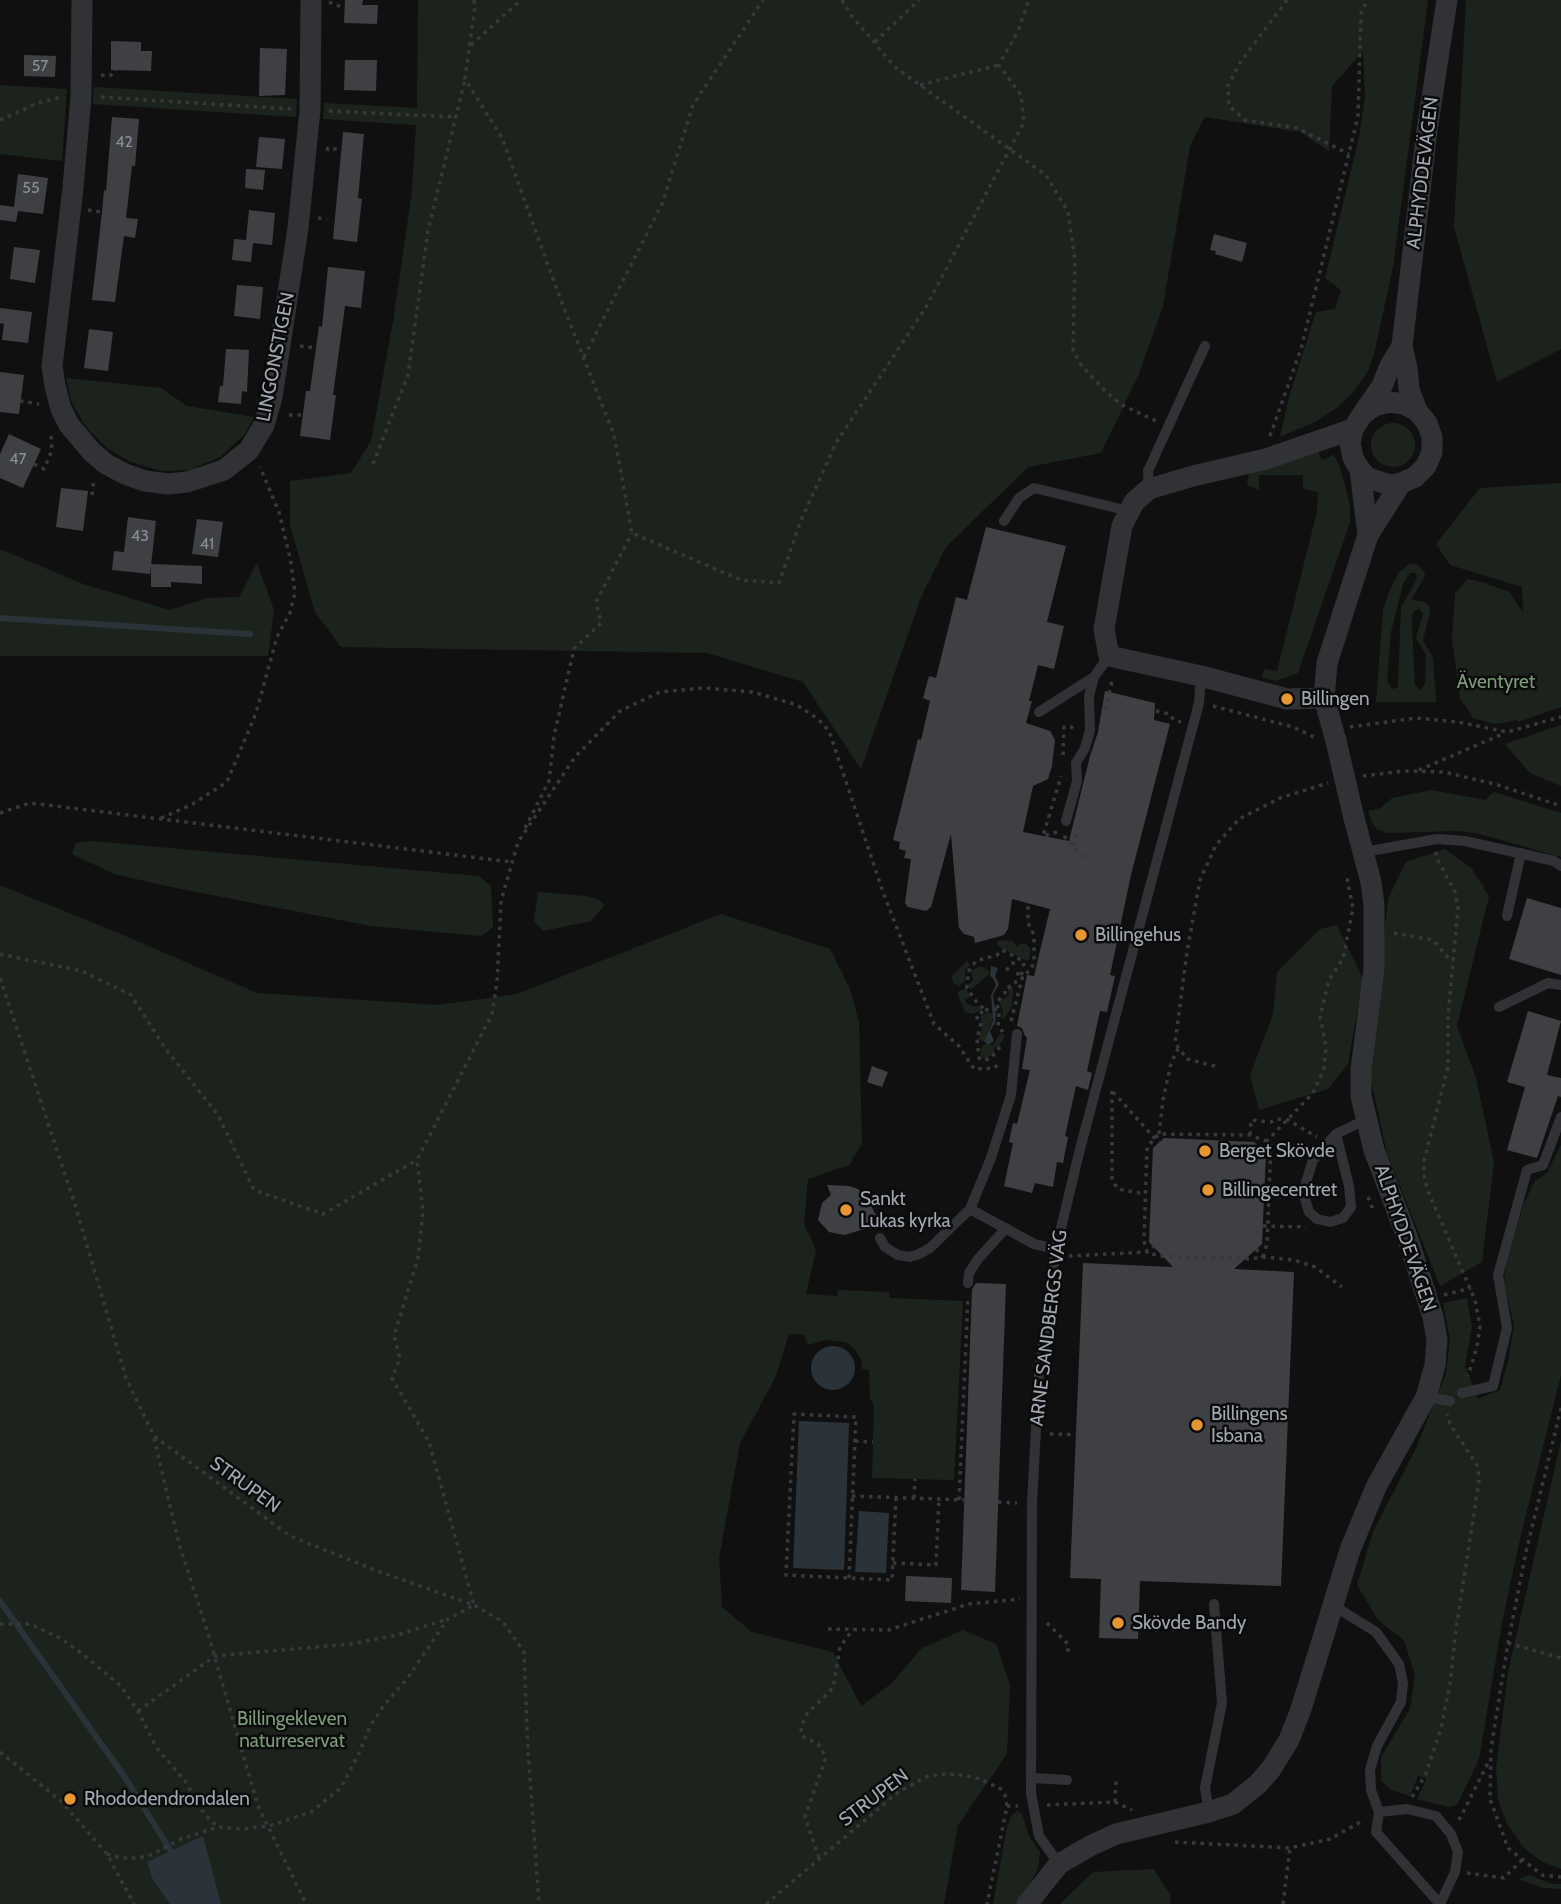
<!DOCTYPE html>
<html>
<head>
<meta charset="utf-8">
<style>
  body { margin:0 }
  canvas { display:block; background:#101011 }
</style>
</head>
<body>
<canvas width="1561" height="1904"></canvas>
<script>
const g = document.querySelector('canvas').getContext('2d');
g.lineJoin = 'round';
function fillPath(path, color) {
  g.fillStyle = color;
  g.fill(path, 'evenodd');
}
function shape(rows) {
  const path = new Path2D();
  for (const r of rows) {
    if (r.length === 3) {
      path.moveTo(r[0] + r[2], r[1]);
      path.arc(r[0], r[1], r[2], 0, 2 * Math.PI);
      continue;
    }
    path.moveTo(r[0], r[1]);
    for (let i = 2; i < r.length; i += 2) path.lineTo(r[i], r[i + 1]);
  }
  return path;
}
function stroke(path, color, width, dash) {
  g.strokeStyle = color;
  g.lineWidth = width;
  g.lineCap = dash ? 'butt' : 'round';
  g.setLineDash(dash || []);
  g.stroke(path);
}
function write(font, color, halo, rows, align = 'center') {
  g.font = font + ' Cabin,sans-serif';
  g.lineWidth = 5;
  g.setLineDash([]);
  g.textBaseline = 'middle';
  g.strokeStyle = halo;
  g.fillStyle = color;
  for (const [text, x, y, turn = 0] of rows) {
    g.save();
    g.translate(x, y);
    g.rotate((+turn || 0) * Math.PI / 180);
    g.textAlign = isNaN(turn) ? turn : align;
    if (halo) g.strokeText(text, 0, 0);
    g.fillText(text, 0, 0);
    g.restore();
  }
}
fillPath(shape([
  [418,0,1428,0,1393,267,1374,354,1368,371,1353,393,1335,409,1313,423,1280,437,1289,397,1316,312,1335,309,1341,290,1325,278,1359,138,1365,96,1363,51,1332,86,1329,151,1300,132,1205,117,1190,146,1163,306,1139,374,1101,453,1028,467,946,547,921,597,861,769,803,682,707,653,341,647,315,612,290,525,290,481,351,473,371,441,393,322,412,191,416,125,323,119,324,103,417,108],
  [1466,0,1561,0,1561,349,1497,382,1454,227],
  [0,85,67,89,62,161,0,154],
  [94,87,297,99,296,117,93,104],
  [66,378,161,388,187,406,254,417,245,434,220,457,189,470,162,471,131,462,107,448,86,427,72,403],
  [1393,445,22],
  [1318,452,1322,460,1334,455,1340,467,1350,505,1350,522,1298,673,1276,681,1262,677,1264,669,1277,671,1317,512,1318,492,1303,489,1303,475,1259,475,1259,490,1249,486,1247,482,1249,474,1254,469,1285,463],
  [1561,483,1561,707,1518,722,1517,720,1495,724,1473,718,1460,698,1452,639,1455,593,1468,579,1485,583,1509,592,1523,612,1522,587,1450,565,1436,544,1480,488],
  [0,549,83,584,170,610,207,598,239,597,257,563,274,610,268,656,0,656],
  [1410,564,1417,564,1425,573,1424,578,1411,600,1425,602,1429,606,1430,613,1423,640,1433,658,1436,702,1376,702,1383,610,1389,592,1399,572],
  [1410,573,1416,573,1417,578,1401,608,1398,684,1397,688,1392,689,1387,681,1391,632,1403,584],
  [1420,609,1423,614,1416,638,1426,655,1425,685,1419,690,1415,685,1412,627,1412,615,1414,611],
  [1561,725,1561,786,1530,773,1505,744],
  [1431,790,1485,800,1494,792,1561,813,1561,857,1476,833,1456,831,1387,833,1377,829,1372,822,1368,811,1381,808,1392,798],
  [93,841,479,876,491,886,493,927,481,936,371,926,171,887,114,874,72,854,76,843],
  [1445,849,1472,869,1489,896,1457,1026,1476,1078,1494,1162,1482,1262,1440,1286,1387,1153,1369,1071,1388,899,1406,862],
  [0,885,116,932,257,993,438,1005,517,994,721,914,830,949,850,989,859,1022,862,1144,849,1165,808,1179,804,1224,816,1250,806,1294,837,1296,838,1290,889,1292,890,1298,963,1301,954,1480,872,1478,874,1406,870,1398,869,1370,862,1369,861,1359,855,1350,846,1342,825,1340,808,1345,804,1335,789,1334,776,1376,740,1443,719,1558,722,1607,752,1632,833,1652,861,1706,891,1684,922,1648,963,1630,996,1644,1010,1685,1007,1754,958,1825,944,1904,0,1904],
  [538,892,586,896,597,899,605,905,591,921,543,931,534,921],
  [1337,925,1363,979,1348,1064,1328,1089,1259,1110,1250,1075,1273,1014,1277,972,1320,929],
  [999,940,1013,941,1017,947,1020,944,1026,944,1031,949,1029,960,1027,961,999,947,997,944],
  [967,961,970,965,965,971,965,981,959,986,953,983,952,976],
  [980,966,988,970,989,974,971,990,968,985,973,980,971,971],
  [1013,987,1012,1006,1004,1019,1001,1019,1003,1012,999,1001,1009,996,1008,988],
  [966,988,970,996,966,1000,964,997,966,1003,973,1007,979,1006,982,1010,972,1014,965,1012,957,992],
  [986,1013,993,1013,993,1018,984,1042,978,1039,982,1031,981,1015],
  [1001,1033,1005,1036,999,1046,994,1049,994,1053,987,1058,980,1057,981,1047,985,1044,993,1045],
  [1561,1145,1561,1375,1521,1534,1502,1623,1479,1759,1457,1805,1449,1807,1417,1799,1427,1778,1418,1776,1410,1796,1391,1790,1381,1780,1381,1757,1410,1709,1415,1675,1404,1640,1378,1620,1357,1585,1373,1532,1416,1448,1446,1374,1450,1340,1443,1303,1467,1298,1472,1327,1465,1366,1478,1399,1500,1390,1508,1362,1514,1325,1504,1282,1506,1262,1524,1203,1535,1181,1547,1173],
  [1561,1441,1561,1869,1543,1862,1524,1848,1507,1824,1498,1800,1496,1768,1508,1672],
  [1017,1811,1022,1814,1029,1836,1040,1852,1038,1869,1018,1904,993,1904,1007,1827,1011,1816],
  [1154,1869,1171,1896,1170,1904,1060,1904,1093,1872],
  [1529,1875,1552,1884,1561,1884,1561,1889,1543,1888,1519,1879]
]), '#1c231c');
fillPath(shape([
  [991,966,998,968,995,976,999,984,993,995,996,1014,995,1023,990,1031,994,1041,988,1045,984,1041,993,1021,991,995,996,985,993,978,990,976],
  [833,1368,22],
  [799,1421,849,1423,844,1570,793,1568],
  [859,1511,889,1513,886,1573,855,1572],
  [203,1836,221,1904,170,1904,152,1878,147,1862]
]), '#2a3339');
stroke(shape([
  [0,618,250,634],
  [0,1601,126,1779,174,1856]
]), '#2a3339', 6);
fillPath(shape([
  [345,0,363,0,362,5,378,5,377,24,344,23],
  [111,41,141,42,141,51,152,51,151,71,111,70],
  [260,48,287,49,285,95,259,96],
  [24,55,56,56,55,77,24,76],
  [345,60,377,60,376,91,344,90],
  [112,117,139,119,135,166,132,166,126,218,138,219,135,238,124,236,115,302,92,300,102,212,104,190,106,191],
  [343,132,364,134,358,198,362,199,357,242,333,239],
  [259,137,285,139,282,169,256,167],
  [246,169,265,170,263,190,245,188],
  [18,174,48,178,43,214,18,211,16,222,0,220,0,205,14,207],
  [249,210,275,213,272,245,253,243,251,262,232,260,234,239,246,240],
  [1214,234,1247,243,1242,262,1215,254,1216,251,1210,250],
  [14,247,40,250,35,283,10,279],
  [328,267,365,271,361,308,345,306,333,395,336,395,330,440,300,436,306,391,310,391,319,326,322,327],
  [237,285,263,287,260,319,234,316],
  [0,308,32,312,28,343,2,340,4,324,0,323],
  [89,329,113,332,108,371,84,368],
  [226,349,249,350,247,392,242,391,241,404,218,402,220,386,223,386],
  [0,372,24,375,19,414,0,412],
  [9,434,41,449,23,488,0,478,0,454],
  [61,488,88,491,83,531,56,527],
  [128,517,156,521,150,574,112,570,114,551,124,552],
  [197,519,223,522,218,557,192,554],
  [986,527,1066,546,1047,622,1064,626,1054,669,1038,665,1029,701,1032,701,1026,723,1050,731,1055,740,1052,766,1048,779,1033,786,1023,832,1069,841,1090,756,1098,732,1105,691,1155,703,1154,720,1170,724,1131,875,1110,975,1115,976,1107,1012,1100,1011,1087,1071,1092,1073,1088,1090,1076,1086,1065,1136,1068,1137,1063,1163,1057,1162,1053,1187,1035,1183,1032,1193,1004,1186,1013,1143,1009,1142,1013,1123,1017,1124,1030,1070,1022,1069,1027,1037,1025,1036,1022,1028,1017,1026,1027,975,1034,976,1050,909,1012,899,1008,929,1004,935,975,943,974,937,964,934,959,928,951,834,931,907,926,911,908,907,905,903,911,859,904,858,906,851,899,849,900,842,893,840,918,739,921,740,930,701,923,698,929,676,936,678,956,597,967,600],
  [151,564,202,566,202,584,171,582,171,587,151,587],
  [1527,898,1561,908,1561,975,1509,959],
  [1528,1011,1561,1021,1547,1075,1561,1078,1561,1097,1558,1096,1537,1158,1507,1150,1525,1087,1507,1082],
  [872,1066,888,1072,882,1087,867,1082],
  [1164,1138,1254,1142,1266,1154,1262,1244,1234,1269,1294,1272,1281,1586,1140,1581,1138,1639,1099,1638,1101,1579,1070,1578,1083,1263,1173,1267,1149,1242,1153,1148],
  [827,1185,849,1186,858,1189,868,1198,874,1212,885,1223,844,1235,829,1232,818,1220,822,1203,831,1195],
  [976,1283,1006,1284,995,1592,961,1590,972,1289],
  [906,1576,952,1578,951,1603,905,1601]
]), '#3f4044');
stroke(shape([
  [474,0,475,7,465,79,502,138,557,290,614,435,632,533,741,580,779,583,800,523,836,443,926,307,1024,122,1021,95,999,65,1018,31,1029,0],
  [842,0,851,15,896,68,1046,175,1068,212,1075,261,1073,350,1081,365,1106,392,1122,405,1156,421],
  [1287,0,1241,61,1228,86,1229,106,1245,120,1297,128,1349,154],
  [329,2,344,8],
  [875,42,919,0],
  [471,45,521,0],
  [101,75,109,76,115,73,115,70],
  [920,85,999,65],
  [101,97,292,109],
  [329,111,456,117],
  [0,120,38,103,61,97],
  [327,151,328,148,341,150],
  [88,210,102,212],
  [318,218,327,219],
  [300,346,316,348],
  [584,357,662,204,693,105,763,0],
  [20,401,39,404],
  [289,415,303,415],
  [1270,436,1301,349,1358,116,1361,14,1367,0],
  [34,464,44,469,52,450,51,435],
  [373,464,408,375,428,231,465,79],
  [92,495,94,479],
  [1213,706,1293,727,1316,738],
  [1105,710,1113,677],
  [1156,711,1169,714,1174,720,1181,722],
  [1350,727,1416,718,1458,722,1507,732,1561,717],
  [1063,755,1064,727,1071,727,1077,731],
  [1419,770,1505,733],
  [1363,776,1403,771,1444,772,1498,785,1561,806],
  [0,813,30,803,512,862],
  [161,818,191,805,227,782,256,713,277,637,290,613,295,593,291,562,279,512,260,467],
  [525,828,549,781,554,736,574,649,601,623,596,602,632,533],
  [1057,832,1043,836,1061,776],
  [1064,836,1086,860],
  [1073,846,1077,830],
  [1436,852,1436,857,1455,892,1458,908,1448,1016,1448,1067,1424,1161,1424,1175,1427,1189,1475,1300,1480,1326,1477,1347,1468,1376],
  [1394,933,1433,940,1452,962],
  [0,954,82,971,131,995,165,1048,218,1115,254,1190,323,1214,417,1160],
  [1006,970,1012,966,1015,958],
  [0,978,76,1208,126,1378,154,1436,290,1536,375,1570,474,1605,503,1622,524,1652,528,1751,539,1904],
  [985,1010,998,1009],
  [1011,1021,1023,975,1030,971,1034,962,1034,935,1028,923,1028,906],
  [1003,1032,998,1026,999,1015,997,1002,1005,993,1005,989,1015,984,1019,970,1023,975],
  [1000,1047,990,1059,981,1060,979,1058,977,1039,981,1023,976,1016,985,1010,974,999,967,987,968,972,976,961,997,955,1002,950,1023,961,1024,964,1019,970],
  [1215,1066,1187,1059,1175,1043,1187,952,1200,880,1216,845,1239,819,1280,798,1328,783],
  [1112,1091,1112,1180,1118,1189,1145,1194],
  [1113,1092,1159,1143],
  [1159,1134,1163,1100,1171,1063,1178,1049],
  [1250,1135,1251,1120,1271,1122,1277,1119,1288,1120,1317,1137],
  [1260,1148,1313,1093,1324,1069,1326,1046,1320,1016,1329,980,1343,959,1353,908,1346,873],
  [1368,1197,1374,1212],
  [1263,1226,1306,1227],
  [1256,1249,1263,1257],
  [1069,1256,1147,1252,1154,1246],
  [1263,1257,1267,1244,1271,1143,1250,1135,1159,1134,1147,1147,1144,1241,1147,1252,1159,1256,1250,1259,1263,1257,1294,1260,1315,1267,1342,1287],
  [1444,1295,1471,1288],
  [1561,1408,1526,1552,1508,1643,1491,1749,1490,1799,1508,1848,1542,1875,1561,1877],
  [1050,1434,1083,1435],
  [154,1438,179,1544,206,1627,258,1806,306,1904],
  [855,1441,873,1442],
  [852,1496,964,1500],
  [914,1498,915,1479],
  [959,1500,968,1296],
  [998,1502,1017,1503],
  [893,1563,936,1565,939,1499],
  [849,1578,856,1417,794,1414,786,1575,849,1578,892,1580,896,1497],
  [1047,1623,1068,1644,1068,1654],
  [0,1624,30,1624,60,1638,81,1653,121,1686,138,1711,156,1747,185,1781,204,1814,218,1827],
  [828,1629,888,1630,969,1604,1020,1599],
  [1508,1643,1561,1658],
  [138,1711,215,1656,351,1644,397,1635,445,1620],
  [0,1752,61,1801,107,1854,134,1904],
  [1412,1797,1426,1774,1441,1728,1450,1684,1456,1629,1479,1481,1478,1467,1450,1424,1447,1414],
  [1115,1802,1116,1781],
  [1047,1805,1115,1802,1132,1810],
  [1007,1806,1018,1806],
  [1459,1820,1489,1761],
  [1175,1842,1290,1848,1330,1839,1364,1820],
  [107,1854,122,1858,138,1858,151,1855,181,1839,218,1827,241,1829,269,1826,311,1812,341,1788,360,1751,370,1726,385,1704,407,1679,447,1620,474,1605,429,1442,392,1378,400,1358,394,1336,418,1258,423,1211,417,1160,492,1014,497,983,501,901,518,842,575,757,620,711,660,692,703,688,753,692,797,705,818,719,829,731,883,892,934,1024,959,1046,974,1069,995,1068,998,1063],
  [819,1858,805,1817,826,1757,818,1744,802,1736,801,1727,807,1714,833,1688,840,1647,853,1629],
  [1467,1873,1504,1878,1522,1860],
  [766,1904,897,1793,928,1776,945,1774,963,1775,980,1779,1001,1789,1005,1795,1007,1806,987,1904],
  [1283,1904,1290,1848]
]), '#37393d', 3.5, [3.5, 5]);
stroke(shape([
  [1149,489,1148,471,1205,346],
  [1004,521,1019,498,1034,488,1129,511],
  [1039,712,1094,677],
  [1066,821,1077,781,1076,763,1085,748,1090,730,1089,696,1094,677,1109,656],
  [1364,852,1437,839,1465,841,1554,861,1561,866],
  [1507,916,1521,853],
  [1499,1007,1548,983,1561,985],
  [1336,1134,1349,1186,1351,1207,1343,1218,1330,1222,1317,1219,1309,1212,1303,1192,1313,1160,1336,1134,1365,1120],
  [970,1209,991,1158,1011,1095,1017,1034],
  [880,1238,885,1247,898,1255,910,1257,919,1254,930,1248,970,1209,1034,1244,1056,1249],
  [968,1283,969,1273,978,1259,1006,1228],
  [1462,1393,1493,1386,1507,1328,1498,1275,1527,1170,1543,1165,1561,1117],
  [1426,1397,1450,1401],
  [1334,1606,1376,1632,1399,1664,1403,1683,1401,1702,1377,1746,1370,1770,1371,1790,1379,1812,1376,1832,1440,1904,1455,1872,1458,1852,1451,1834,1436,1816,1407,1809,1379,1812],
  [1032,1778,1067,1780],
  [1209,1812,1205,1788,1222,1703,1214,1604],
  [1059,1864,1039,1836,1031,1793,1032,1503,1039,1373,1056,1249,1080,1149,1199,703,1201,676]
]), '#313236', 10);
stroke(shape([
  [82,0,81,97,73,188,52,366,55,386,61,409,69,425,92,452,106,464,125,474,145,481,168,484,187,482,224,470,249,450,264,425,272,397,298,228,310,110,311,0],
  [1417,411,1409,389,1407,368,1402,346,1427,130,1447,0],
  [1362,415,1374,406,1389,402,1404,404,1417,411,1427,423,1432,437,1432,452,1426,466,1415,477,1401,483,1390,485,1368,478,1360,470,1353,458,1350,443,1353,429,1362,415,1382,386,1390,366,1402,346],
  [1360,470,1368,535],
  [1324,698,1287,699,1201,676,1109,656,1104,629,1122,526,1134,502,1149,489,1193,476,1266,459,1353,429],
  [1336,741,1324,698,1327,663,1368,535,1401,483],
  [1027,1904,1059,1864,1090,1846,1116,1834,1209,1812,1233,1804,1258,1784,1271,1769,1289,1740,1301,1709,1350,1550,1376,1487,1426,1397,1435,1365,1437,1340,1433,1317,1409,1242,1374,1150,1361,1096,1361,1069,1374,969,1374,905,1371,882,1354,818]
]), '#313236', 21);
stroke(shape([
  [1336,741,1354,818]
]), '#313236', 21);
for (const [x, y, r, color] of [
  [1287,699,7,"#e79632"],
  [1081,935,7,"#e79632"],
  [1205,1151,7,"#e79632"],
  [1208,1190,7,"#e79632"],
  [846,1210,7,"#e79632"],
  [1197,1425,7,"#e79632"],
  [1118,1623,7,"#e79632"],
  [70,1799,7,"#e79632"]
]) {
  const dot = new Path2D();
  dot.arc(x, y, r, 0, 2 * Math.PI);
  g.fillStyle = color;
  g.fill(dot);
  stroke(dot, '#0b0b0c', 2.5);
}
write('16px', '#898e96', null, [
  ["57",40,66],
  ["42",124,142],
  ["55",31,188],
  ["47",18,459],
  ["43",140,536],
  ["41",207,544]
]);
write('19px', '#a2a8b1', '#0b0b0c', [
  ["ALPHYDDEVÄGEN",1423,173,-83],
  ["LINGONSTIGEN",276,357,-79],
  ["ALPHYDDEVÄGEN",1405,1238,71],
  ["ARNE SANDBERGS VÄG",1049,1328,-83],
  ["STRUPEN",245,1485,36],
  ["STRUPEN",874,1798,-37]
]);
write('19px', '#7b9b79', '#0b0b0c', [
  ["Äventyret",1496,682],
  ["Billingekleven",292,1719],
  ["naturreservat",292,1741]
]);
write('19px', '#a2a8b1', '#0b0b0c', [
  ["Billingen",1301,699],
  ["Billingehus",1095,935],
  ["Berget Skövde",1219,1151],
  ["Billingecentret",1222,1190],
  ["Sankt",860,1199],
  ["Lukas kyrka",860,1221],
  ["Billingens",1211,1414],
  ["Isbana",1211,1436],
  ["Skövde Bandy",1132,1623],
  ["Rhododendrondalen",84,1799]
], 'left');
</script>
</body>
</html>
